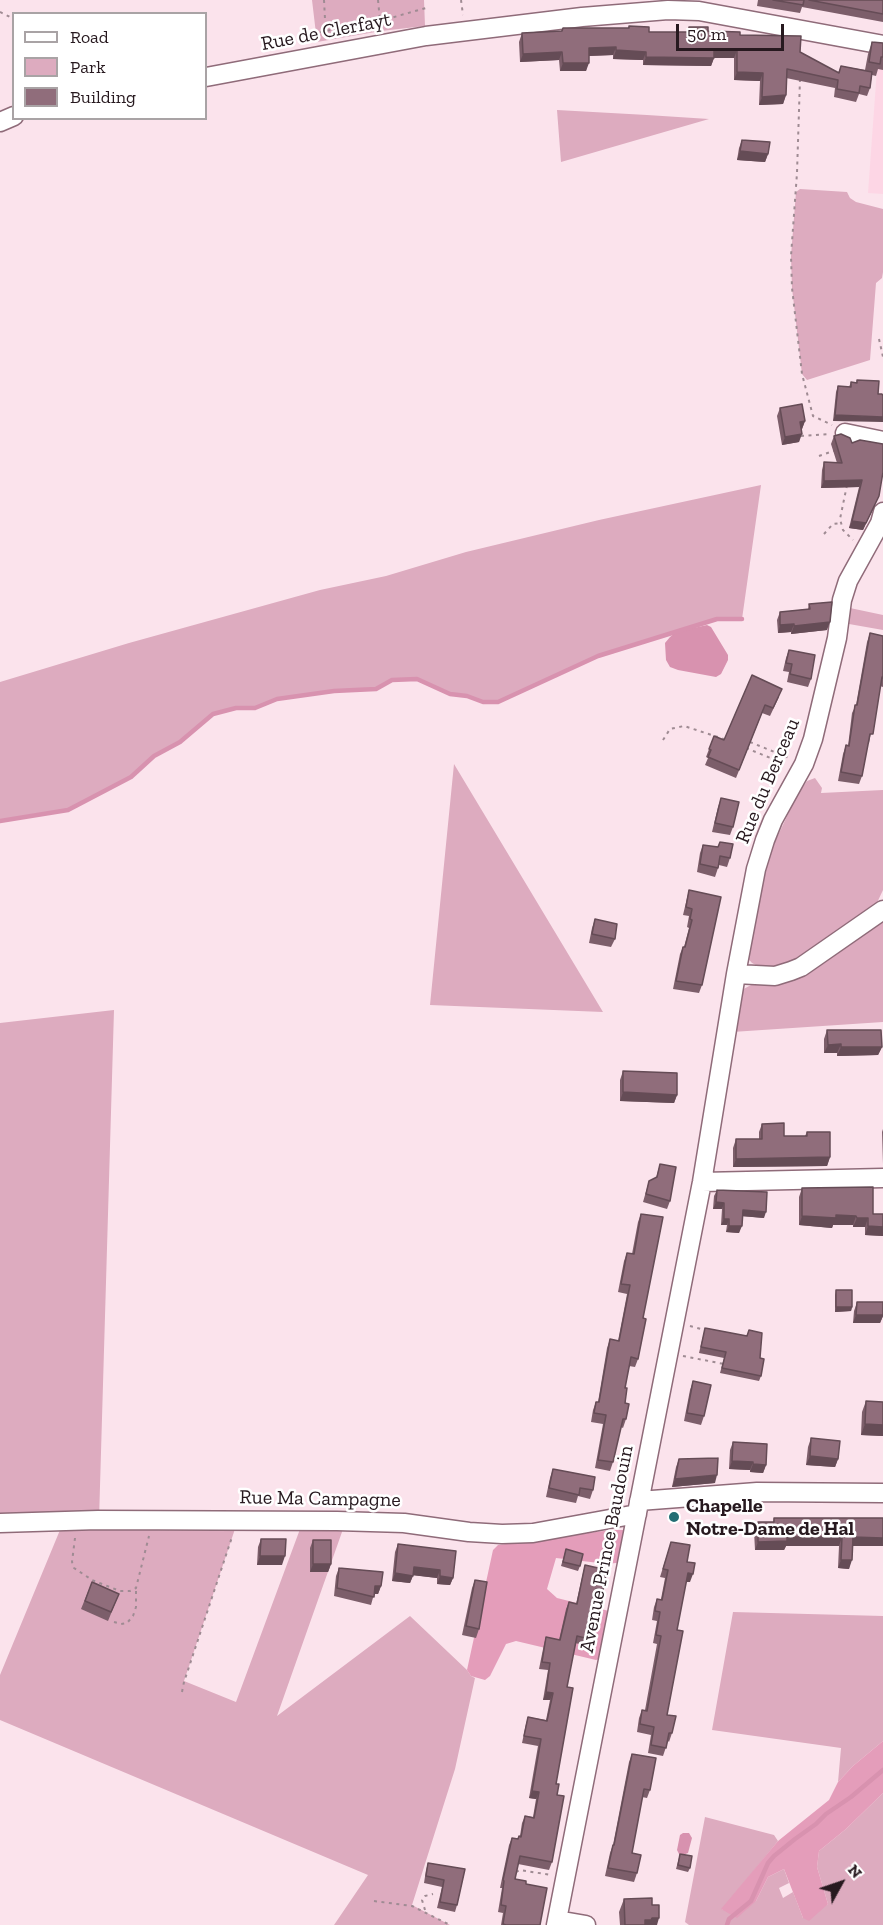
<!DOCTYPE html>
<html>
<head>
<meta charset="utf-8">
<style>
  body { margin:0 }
  #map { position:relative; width:883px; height:1925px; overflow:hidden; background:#fbe3ec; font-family:"Zilla Slab",serif }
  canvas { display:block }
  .legend { position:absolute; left:12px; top:12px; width:195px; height:108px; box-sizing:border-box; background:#fff; border:2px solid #a9a3a5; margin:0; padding:8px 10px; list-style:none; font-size:18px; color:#27191f }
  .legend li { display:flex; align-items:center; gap:12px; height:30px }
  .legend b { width:30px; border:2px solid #a9a3a5 }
  .north { position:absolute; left:811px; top:1853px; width:60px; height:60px; -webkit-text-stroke:4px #fff; paint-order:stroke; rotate:50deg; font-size:16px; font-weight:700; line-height:24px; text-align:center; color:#27191f }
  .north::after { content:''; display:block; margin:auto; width:21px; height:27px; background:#27191f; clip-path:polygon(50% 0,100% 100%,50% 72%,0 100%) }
  .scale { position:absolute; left:676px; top:24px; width:108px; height:27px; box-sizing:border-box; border:3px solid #27191f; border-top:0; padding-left:8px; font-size:18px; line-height:21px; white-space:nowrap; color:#27191f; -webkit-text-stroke:4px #fff; paint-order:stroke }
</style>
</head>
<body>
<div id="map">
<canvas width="883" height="1925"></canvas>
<ul class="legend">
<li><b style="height:8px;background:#fff"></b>Road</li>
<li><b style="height:16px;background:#ddabbf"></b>Park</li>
<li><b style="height:16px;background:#906d7b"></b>Building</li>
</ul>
<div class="north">N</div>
<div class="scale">50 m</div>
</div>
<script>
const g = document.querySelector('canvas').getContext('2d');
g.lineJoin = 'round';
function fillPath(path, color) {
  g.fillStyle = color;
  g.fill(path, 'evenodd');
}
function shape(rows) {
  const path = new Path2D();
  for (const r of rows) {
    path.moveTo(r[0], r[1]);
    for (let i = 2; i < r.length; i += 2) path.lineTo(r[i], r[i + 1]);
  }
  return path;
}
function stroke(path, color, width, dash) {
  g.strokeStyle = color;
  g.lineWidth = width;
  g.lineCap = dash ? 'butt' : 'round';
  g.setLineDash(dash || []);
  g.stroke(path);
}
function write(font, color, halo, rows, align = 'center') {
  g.font = font + ' "Zilla Slab",serif';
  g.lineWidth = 5;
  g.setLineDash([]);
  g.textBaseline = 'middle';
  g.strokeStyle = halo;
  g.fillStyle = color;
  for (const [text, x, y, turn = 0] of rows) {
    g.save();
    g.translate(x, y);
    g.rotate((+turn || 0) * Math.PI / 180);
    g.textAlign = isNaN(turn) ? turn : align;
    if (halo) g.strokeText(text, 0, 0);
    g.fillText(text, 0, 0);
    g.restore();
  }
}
fillPath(shape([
  [883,54,883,194,868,193,877,69]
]), '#fdd6e5');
fillPath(shape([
  [312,0,424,0,425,26,381,31,317,42],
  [557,110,647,115,709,119,561,162],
  [800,189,847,192,850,198,856,202,883,209,883,272,882,278,876,283,870,360,807,380,802,374,792,288,791,256,796,192],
  [761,485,742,619,717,619,598,656,498,702,483,702,467,696,450,694,417,679,392,680,376,689,334,691,277,699,255,708,236,708,213,714,180,742,154,756,131,777,68,810,0,821,0,682,129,643,320,590,386,576,466,552,599,520],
  [850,608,883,615,883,630,849,624],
  [454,764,603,1012,430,1005],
  [815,778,822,788,821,793,883,790,883,890,875,907,815,951,782,968,762,968,752,963,745,955,765,871,773,846,797,795,807,781],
  [883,917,883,1022,732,1032,740,991,751,985,771,981],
  [114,1010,99,1520,238,1520,184,1681,236,1702,303,1521,344,1521,342,1532,277,1716,410,1616,467,1670,471,1676,475,1678,455,1769,412,1905,450,1925,334,1925,368,1875,0,1720,0,1675,60,1530,0,1523,0,1023],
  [733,1612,883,1616,883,1741,853,1766,838,1782,841,1748,712,1730],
  [883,1793,883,1925,689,1925,685,1922,705,1817,774,1835,778,1841,722,1910,756,1901,768,1877,784,1869,789,1883,779,1888,783,1898,793,1892,803,1918,828,1904,817,1867,819,1851,846,1829]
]), '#ddabbf');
fillPath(shape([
  [611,1530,627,1530,623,1562,608,1564,556,1558,547,1589,557,1598,617,1613,609,1656,596,1660,516,1641,506,1644,490,1676,485,1680,471,1676,467,1670,493,1550,498,1545],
  [883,1741,883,1793,846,1829,819,1851,817,1867,828,1904,809,1921,803,1918,784,1869,768,1877,756,1901,737,1918,721,1909,778,1841,829,1800,838,1782,853,1766]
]), '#e49dba');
fillPath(shape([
  [707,625,711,627,728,655,728,660,721,674,716,677,678,670,670,667,666,660,665,643,670,637,676,632],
  [683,1833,689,1833,692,1838,688,1853,683,1855,679,1854,677,1850,680,1835]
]), '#d892af');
stroke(shape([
  [0,821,68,810,131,777,154,756,180,742,213,714,236,708,255,708,277,699,334,691,376,689,392,680,417,679,450,694,467,696,483,702,498,702,598,656,717,619,742,619],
  [727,1925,729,1919,751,1901,768,1863,774,1856,795,1839,816,1824,826,1814,851,1797,883,1770]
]), '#d892af', 4.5);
const minor = shape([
  [206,77,426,36,582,17,668,10,699,11,883,45],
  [0,122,14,116],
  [845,433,883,441],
  [736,974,775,976,791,971,801,967,883,910],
  [702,1182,883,1178],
  [639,1501,757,1492,883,1493],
  [0,1523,98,1520,337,1521,404,1523,469,1532,502,1534,533,1533,637,1514],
  [557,1920,586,1925],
  [556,1925,702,1182,736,974,756,869,765,840,773,820,804,764,813,739,837,638,842,600,848,581,880,523,883,512]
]);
stroke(minor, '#8f6b79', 21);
stroke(shape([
  [324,0,325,19],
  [378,0,380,21],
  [461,0,463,15],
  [0,12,14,19],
  [320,32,380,21,426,8],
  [800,79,797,173,791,256,792,288,802,374,813,416,832,425],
  [879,339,883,357],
  [801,436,830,434],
  [819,456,836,450],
  [847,485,840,519,843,530,853,540],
  [824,534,833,524,841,523],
  [663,740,670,729,684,726,727,740],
  [750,742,789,758],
  [746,748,785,764],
  [690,1326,705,1330],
  [683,1356,724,1364],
  [75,1538,72,1562,74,1568,92,1580,120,1591,130,1591,136,1588,149,1536],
  [114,1622,121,1624,127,1623,133,1616,136,1607,136,1588],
  [182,1692,184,1682,232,1537],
  [516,1872,520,1870,551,1875],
  [374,1901,412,1906,450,1925],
  [425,1910,422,1900,425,1896,433,1894]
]), '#9f8b93', 2, [3, 4.5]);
stroke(minor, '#fff', 18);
fillPath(shape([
  [758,0,883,0,883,22,802,7,800,13,757,6],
  [629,26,649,32,687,32,689,27,708,31,740,35,800,52,838,73,841,66,865,70,868,54,872,42,883,43,883,70,878,69,876,76,872,75,870,88,867,96,859,94,856,102,834,97,835,88,786,78,786,95,783,104,759,105,760,81,734,80,734,58,714,58,711,66,643,65,643,60,613,59,613,55,589,56,586,71,560,71,559,60,520,62,519,42,522,33,561,31,563,28,628,28],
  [742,140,768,154,765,162,737,160,739,148],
  [857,380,878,394,833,421,836,392,838,386,849,387,851,382,856,383],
  [780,408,805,421,802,429,801,430,799,442,782,445,777,416],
  [834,436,852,443,879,496,863,530,849,528,859,487,821,488,822,470,824,462,837,463,831,444],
  [809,604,827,630,791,634,791,632,778,633,777,620,780,612,808,609],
  [870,633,883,636,883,687,880,686,869,743,868,743,862,776,859,784,838,781,843,754,846,745,848,746,852,713,856,705,867,642],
  [789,650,811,679,808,687,787,682,789,672,783,671,786,658],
  [752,675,779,697,770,716,762,713,736,778,705,765,708,758,706,757,714,736,724,740],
  [721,798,733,827,730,835,712,832,718,807],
  [703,845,730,858,727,867,719,865,715,877,697,872,700,853],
  [689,890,702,985,699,993,673,989,680,954,683,947,684,947,689,928,687,927,689,916,683,915,687,898],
  [595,919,615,939,611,947,589,943,592,928],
  [827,1030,882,1047,878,1055,837,1056,837,1053,824,1053,824,1039],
  [623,1071,677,1095,674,1103,620,1101,620,1080],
  [762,1124,784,1136,805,1136,807,1132,830,1157,827,1166,733,1167,733,1148,736,1139,759,1139,759,1132],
  [883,1129,883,1164,882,1132],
  [660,1164,670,1201,667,1209,643,1202,649,1181,656,1178],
  [802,1188,873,1214,883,1214,883,1236,865,1235,865,1227,853,1227,853,1225,833,1225,832,1228,799,1225,799,1197],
  [717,1190,764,1218,742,1216,739,1233,726,1232,727,1225,721,1225,722,1209,713,1209,714,1196],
  [641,1214,643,1318,638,1359,635,1367,629,1366,625,1388,626,1419,623,1428,621,1427,613,1462,610,1471,595,1468,603,1424,591,1422,593,1410,596,1402,598,1402,607,1348,610,1339,618,1341,627,1294,618,1292,624,1261,627,1253,632,1254,638,1222],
  [836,1290,852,1307,851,1311,835,1312,835,1295],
  [857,1302,883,1302,883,1316,880,1323,853,1323,854,1311],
  [705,1328,747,1336,749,1330,760,1358,761,1376,759,1381,720,1373,724,1358,699,1353],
  [693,1381,704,1416,701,1425,684,1421,690,1390],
  [866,1401,883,1402,883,1436,861,1435,862,1412],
  [811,1438,838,1459,835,1467,806,1465,808,1447],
  [733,1442,766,1465,763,1473,750,1472,750,1470,729,1469,730,1450],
  [679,1459,715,1483,672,1487,676,1467],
  [553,1469,593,1490,590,1499,578,1496,576,1503,546,1497,550,1478],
  [774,1518,883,1518,883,1546,852,1546,849,1569,838,1568,839,1546,786,1546,784,1550,755,1550,754,1531,758,1522,773,1522],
  [261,1539,282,1565,257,1565,258,1547],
  [313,1540,331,1564,328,1572,310,1572,310,1548],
  [671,1542,687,1562,690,1582,686,1582,677,1630,667,1715,672,1733,669,1742,668,1741,663,1756,648,1753,651,1735,637,1732,639,1718,642,1710,645,1710,657,1644,653,1643,657,1621,652,1620,654,1607,657,1599,661,1599,665,1578,660,1577],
  [398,1544,453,1578,450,1585,437,1584,437,1578,413,1575,410,1583,392,1581,395,1552],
  [566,1549,580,1566,578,1571,561,1566],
  [585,1565,603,1590,600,1598,594,1596,585,1638,583,1645,575,1643,567,1687,556,1784,557,1795,552,1862,549,1870,518,1864,515,1879,526,1884,540,1925,501,1925,503,1913,498,1912,502,1888,500,1888,509,1845,512,1838,518,1839,520,1836,522,1823,525,1816,533,1817,536,1799,529,1798,538,1746,522,1743,526,1724,528,1717,546,1720,550,1700,543,1700,548,1670,539,1669,544,1644,546,1637,559,1640,566,1609,569,1602,576,1604,583,1573],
  [339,1568,381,1586,378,1594,374,1594,371,1605,334,1596,336,1576],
  [475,1580,479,1629,476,1638,462,1635,472,1588],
  [92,1582,119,1594,108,1621,81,1609],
  [632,1754,650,1790,647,1798,642,1797,632,1853,637,1873,634,1882,605,1876,610,1853,613,1845,629,1762],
  [680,1854,690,1868,688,1872,676,1869],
  [428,1863,465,1869,457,1905,455,1912,437,1908,442,1887,424,1883,426,1870],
  [624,1899,652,1905,657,1925,620,1925,619,1912]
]), '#7c5e6a');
fillPath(shape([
  [616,47,613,55,587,56,589,48],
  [616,50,646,52,643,60,613,59],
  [714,50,737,50,734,58,714,58,711,66,643,65,646,57],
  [562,52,559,60,520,62,523,54],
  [563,63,589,63,586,71,560,71],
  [737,72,763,73,760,81,734,80],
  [786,95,783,104,759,105,762,97],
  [740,151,768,154,765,162,737,160],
  [835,415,883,417,883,422,833,421],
  [805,421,802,429,797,430,800,422],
  [802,434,799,442,782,445,785,437],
  [862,480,859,487,821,488,824,481],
  [879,496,863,530,849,528,852,521],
  [830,622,827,630,791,634,794,626],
  [794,624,791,632,778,633,780,625],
  [841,1044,837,1053,824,1053,828,1045],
  [841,1047,882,1047,878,1055,837,1056],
  [623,1092,677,1095,674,1103,620,1101],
  [830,1157,827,1166,733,1167,736,1159],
  [716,1202,724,1203,722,1209,713,1209],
  [743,1210,766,1212,764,1218,740,1216],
  [836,1215,856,1216,853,1225,833,1225,832,1228,799,1225,802,1216],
  [857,1218,868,1218,865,1227,853,1227],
  [724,1219,729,1219,727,1225,721,1225],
  [729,1226,742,1226,739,1233,726,1232],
  [868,1226,883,1227,883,1236,865,1235],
  [836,1307,852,1307,851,1311,835,1312],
  [856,1315,883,1315,883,1316,880,1323,853,1323],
  [865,1424,883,1425,883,1436,861,1435],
  [810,1456,838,1459,835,1467,806,1465],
  [732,1461,753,1462,750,1470,729,1469],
  [753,1464,766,1465,763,1473,750,1472],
  [717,1475,715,1483,672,1487,675,1479],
  [787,1537,842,1537,839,1546,786,1546,784,1550,755,1550,758,1542],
  [853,1537,883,1538,883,1546,850,1546],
  [260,1556,285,1556,282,1565,257,1565],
  [841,1560,852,1560,849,1569,838,1568],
  [313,1564,331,1564,328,1572,310,1572],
  [414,1567,440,1570,437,1578,411,1575],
  [395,1573,413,1576,410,1583,392,1581],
  [688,1573,693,1574,690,1582,685,1582],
  [440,1576,453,1578,450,1585,437,1584],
  [375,1586,381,1586,378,1594,372,1594],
  [546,1692,553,1693,550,1700,543,1700],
  [532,1791,539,1792,536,1799,529,1798],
  [652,1918,659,1918,657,1925,643,1925,645,1920]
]), '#654c56');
const building = shape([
  [773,0,804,0,803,5,773,0],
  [809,0,883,0,883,14,809,0],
  [629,26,649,27,649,32,689,32,689,27,708,27,708,31,740,32,740,35,801,36,800,52,839,73,841,66,872,72,870,88,860,86,859,93,837,89,838,80,787,69,786,95,762,97,763,73,737,72,737,50,714,50,714,58,646,57,646,52,616,50,616,47,589,48,589,63,563,63,562,52,523,54,522,33,562,31,563,28,629,28,629,26],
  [872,42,883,43,883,57,881,57,880,64,869,62,872,42],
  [742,140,770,142,768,154,740,151,742,140],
  [857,380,879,381,878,394,882,394,883,396,883,417,835,415,838,386,851,387,851,382,857,383,857,380],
  [802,404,805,421,800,422,802,434,785,437,780,408,802,404],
  [841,434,850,438,852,443,860,440,883,444,883,472,879,496,866,523,852,521,862,480,824,481,824,462,842,463,834,436,841,434],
  [832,602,830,622,794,626,794,624,780,625,780,612,810,609,809,604,832,602],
  [870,633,883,636,883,678,882,677,873,734,870,734,862,776,841,772,846,745,849,746,855,705,857,705,870,633],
  [789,650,815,655,811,679,790,674,792,664,786,663,789,650],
  [752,675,782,689,773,708,765,705,739,770,708,757,711,750,709,749,714,736,724,740,752,675],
  [721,798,739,802,733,827,715,823,721,798],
  [720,842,733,844,730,858,720,856,718,868,700,864,703,845,718,847,720,842],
  [689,890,721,897,702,985,676,981,683,947,685,947,692,920,690,919,692,909,686,907,689,890],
  [595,919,617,924,615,939,592,934,595,919],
  [827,1030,881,1030,882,1047,841,1047,841,1044,828,1045,827,1030],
  [623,1071,677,1073,677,1095,623,1092,623,1071],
  [784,1123,784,1136,807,1136,807,1132,830,1132,830,1157,736,1159,736,1139,762,1139,762,1124,784,1123],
  [660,1164,676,1167,670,1201,646,1194,649,1181,657,1177,660,1164],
  [873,1187,873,1214,883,1214,883,1227,868,1226,868,1218,857,1218,856,1216,836,1215,836,1218,802,1216,802,1188,873,1187],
  [717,1190,767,1192,766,1212,743,1210,742,1226,729,1226,729,1219,724,1219,724,1203,716,1202,717,1190],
  [641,1214,663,1217,643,1318,646,1319,638,1359,631,1357,625,1388,627,1388,625,1403,629,1404,626,1419,623,1419,613,1462,598,1460,606,1415,594,1413,596,1402,599,1402,610,1339,619,1341,630,1285,621,1284,627,1253,634,1254,641,1214],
  [836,1290,852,1290,852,1307,836,1307,836,1290],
  [857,1302,883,1302,883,1315,856,1315,857,1302],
  [705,1328,747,1336,749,1330,762,1333,760,1358,764,1359,761,1376,722,1368,726,1352,701,1347,705,1328],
  [693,1381,711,1385,704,1416,687,1413,693,1381],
  [866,1401,883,1402,883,1425,865,1424,866,1401],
  [811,1438,840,1441,838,1459,810,1456,811,1438],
  [733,1442,767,1444,766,1465,753,1464,753,1462,732,1461,733,1442],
  [718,1458,717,1475,675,1479,679,1459,718,1458],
  [553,1469,595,1477,593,1490,580,1488,579,1495,549,1488,553,1469],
  [774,1518,883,1518,883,1538,853,1537,852,1560,841,1560,842,1537,787,1537,787,1541,758,1542,758,1522,774,1522,774,1518],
  [261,1539,286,1539,285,1556,260,1556,261,1539],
  [313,1540,331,1540,331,1564,313,1564,313,1540],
  [671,1542,690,1545,687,1562,695,1563,693,1574,688,1573,677,1630,683,1631,667,1715,676,1716,672,1733,669,1733,666,1748,651,1745,654,1727,640,1724,642,1710,647,1711,661,1636,656,1635,660,1612,655,1611,657,1599,662,1600,668,1570,663,1569,671,1542],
  [398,1544,456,1551,453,1578,440,1576,440,1570,414,1567,413,1576,395,1573,398,1544],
  [566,1549,583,1554,580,1566,563,1562,566,1549],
  [585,1565,607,1570,603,1590,596,1589,585,1638,577,1636,567,1687,573,1688,556,1784,559,1784,557,1795,564,1796,552,1862,520,1856,515,1879,526,1881,526,1884,547,1888,540,1925,506,1925,503,1924,506,1906,501,1905,504,1881,503,1880,512,1838,518,1839,519,1836,521,1837,525,1816,534,1818,539,1792,532,1791,541,1739,524,1736,528,1717,547,1721,553,1693,546,1692,550,1663,542,1662,546,1637,560,1640,569,1602,577,1604,585,1565],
  [339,1568,383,1572,381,1586,375,1586,374,1597,337,1588,339,1568],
  [475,1580,487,1582,479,1629,466,1626,475,1580],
  [92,1582,119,1594,111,1612,85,1601,92,1582],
  [632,1754,656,1758,650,1790,644,1789,632,1853,641,1855,637,1873,608,1868,613,1845,614,1845,632,1754],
  [680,1854,692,1856,690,1868,678,1865,680,1854],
  [428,1863,465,1869,457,1905,440,1902,444,1880,426,1876,428,1863],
  [652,1898,652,1905,659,1905,659,1918,652,1918,651,1920,645,1920,645,1925,625,1925,624,1899,652,1898]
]);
fillPath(building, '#906d7b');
stroke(building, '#654c56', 1.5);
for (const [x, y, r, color] of [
  [674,1517,6,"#226d73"]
]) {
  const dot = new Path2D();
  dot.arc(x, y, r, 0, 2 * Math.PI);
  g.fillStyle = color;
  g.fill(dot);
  stroke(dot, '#fff', 2);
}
write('20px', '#27191f', '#fff', [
  ["Rue de Clerfayt",326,32,-11],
  ["Rue du Berceau",768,781,-67],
  ["Rue Ma Campagne",320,1499,1],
  ["Avenue Prince Baudouin",607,1549,-79]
]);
write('bold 20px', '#27191f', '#fff', [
  ["Chapelle",686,1506],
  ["Notre-Dame de Hal",686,1529]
], 'left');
</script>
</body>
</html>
